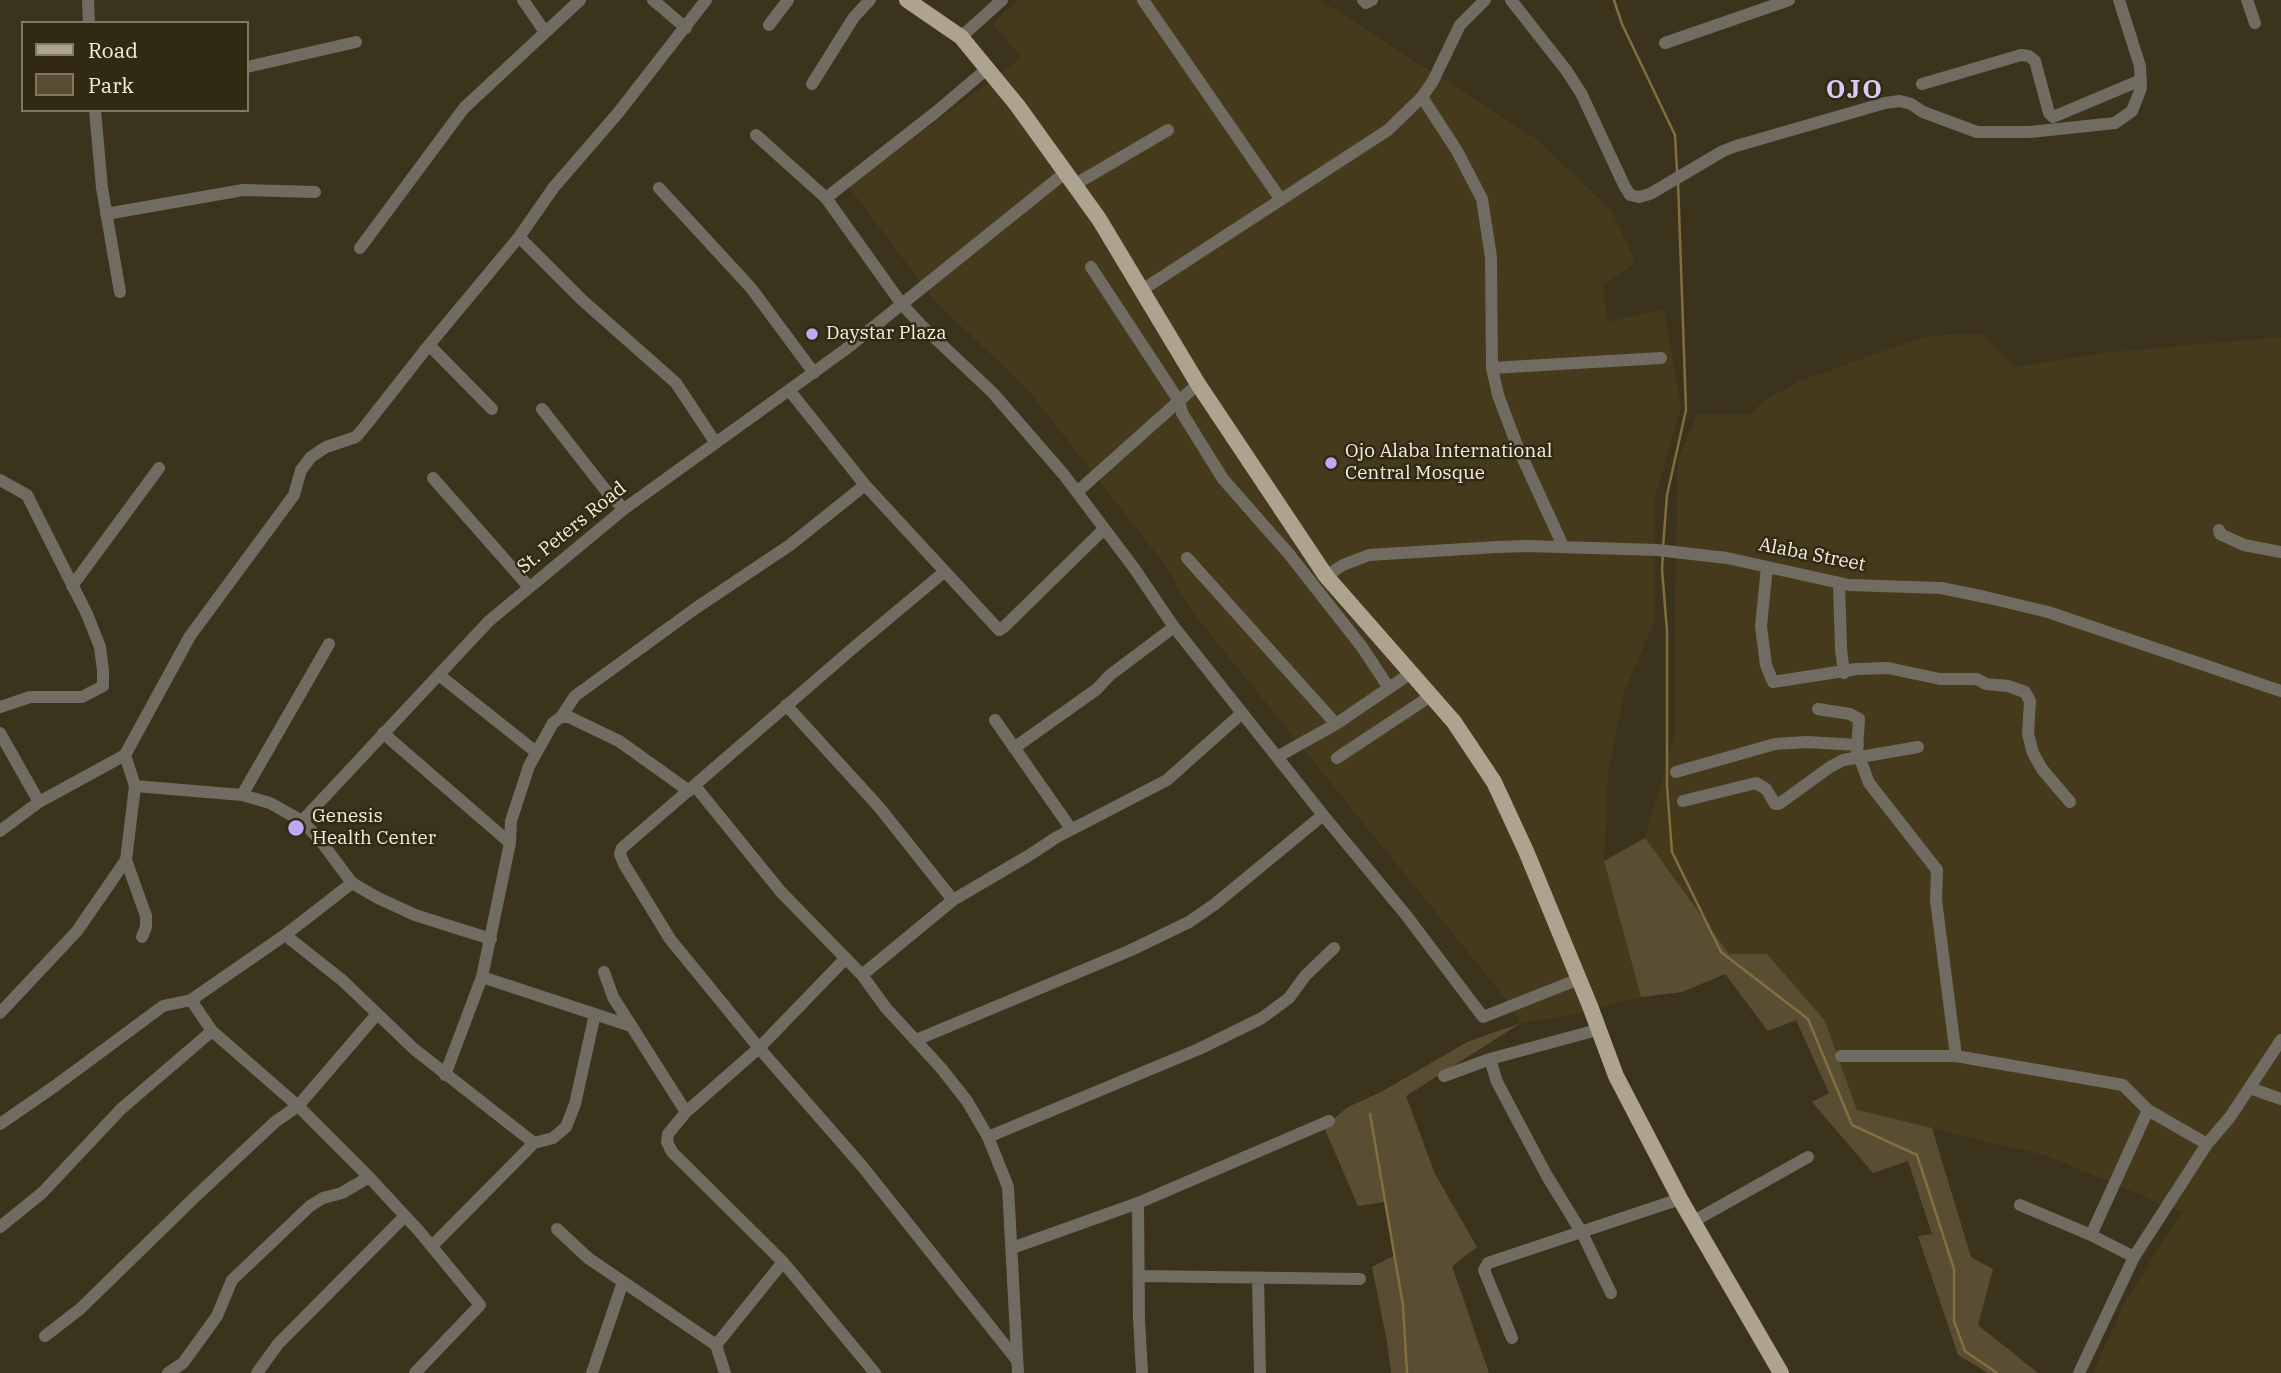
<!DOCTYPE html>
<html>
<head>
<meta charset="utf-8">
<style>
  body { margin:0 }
  #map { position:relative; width:2281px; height:1373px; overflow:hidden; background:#3c331d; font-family:"IBM Plex Serif",serif }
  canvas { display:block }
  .legend { position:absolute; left:21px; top:21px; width:228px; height:91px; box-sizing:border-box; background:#322913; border:2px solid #807865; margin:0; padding:9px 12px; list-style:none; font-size:21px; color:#f4eee1 }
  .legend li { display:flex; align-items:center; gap:14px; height:35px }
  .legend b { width:35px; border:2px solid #807865 }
</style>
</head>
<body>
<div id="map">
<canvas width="2281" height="1373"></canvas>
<ul class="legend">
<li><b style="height:9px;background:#ada38e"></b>Road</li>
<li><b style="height:19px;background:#5a4e32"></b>Park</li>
</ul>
</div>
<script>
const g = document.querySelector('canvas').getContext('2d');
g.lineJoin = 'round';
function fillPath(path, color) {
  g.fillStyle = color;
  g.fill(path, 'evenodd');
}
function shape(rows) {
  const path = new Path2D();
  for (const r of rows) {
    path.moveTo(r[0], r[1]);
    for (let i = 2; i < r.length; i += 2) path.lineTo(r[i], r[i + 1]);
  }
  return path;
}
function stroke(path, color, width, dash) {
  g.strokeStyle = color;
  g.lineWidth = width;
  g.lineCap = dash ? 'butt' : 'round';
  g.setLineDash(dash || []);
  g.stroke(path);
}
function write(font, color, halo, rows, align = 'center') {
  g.font = font + ' "IBM Plex Serif",serif';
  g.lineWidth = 5;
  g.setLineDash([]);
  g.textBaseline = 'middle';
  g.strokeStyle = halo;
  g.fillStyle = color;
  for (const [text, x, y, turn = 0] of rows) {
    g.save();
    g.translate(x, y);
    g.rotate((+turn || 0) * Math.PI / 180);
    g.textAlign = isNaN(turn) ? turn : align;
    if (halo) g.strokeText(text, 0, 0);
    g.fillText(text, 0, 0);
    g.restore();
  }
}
fillPath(shape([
  [1018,0,1320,0,1535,138,1611,210,1636,263,1603,285,1607,322,1664,309,1681,407,1654,501,1655,621,1625,689,1608,773,1604,861,1641,997,1573,1015,1521,1023,1506,999,1194,614,1162,561,1028,390,934,300,849,187,1022,57,992,24],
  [1982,333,2016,367,2102,353,2281,337,2281,1373,2093,1373,2125,1302,2182,1212,2045,1155,1857,1111,1825,1020,1729,954,1645,838,1675,734,1675,595,1678,459,1698,413,1750,415,1762,402,1799,381,1927,336]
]), '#463a1d');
fillPath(shape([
  [1645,838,1729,954,1767,954,1825,1021,1857,1110,1932,1128,1971,1257,1993,1269,1978,1325,2038,1373,1988,1373,1958,1355,1918,1236,1932,1234,1908,1161,1873,1173,1812,1102,1829,1093,1796,1020,1768,1031,1725,974,1682,992,1641,997,1604,861],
  [1521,1023,1406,1096,1435,1174,1477,1247,1452,1266,1489,1373,1391,1373,1387,1342,1372,1267,1395,1255,1385,1202,1358,1206,1324,1127,1348,1107,1381,1092,1469,1041]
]), '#5a4e32');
stroke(shape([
  [1614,0,1622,24,1675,135,1677,171],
  [1663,547,1667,495,1686,410,1678,182],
  [1663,554,1662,569,1667,631,1667,786,1672,852,1721,952,1808,1019,1852,1125,1917,1155,1954,1269,1954,1321,1965,1351,1997,1373],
  [1370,1114,1403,1305,1407,1373]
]), '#836e3d', 2.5);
stroke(shape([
  [88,0,89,23],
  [523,0,545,32],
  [653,0,686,28],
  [1143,0,1281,200],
  [1363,0,1366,3,1372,0],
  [1511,0,1566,70,1581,93,1624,185,1630,195,1639,197,1650,194,1723,151,1736,146,1885,103,1900,101,1911,104,1923,112,1977,132,2030,132,2115,123,2132,111,2141,88,2140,66,2119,0],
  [2247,0,2255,23],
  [769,25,788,0],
  [961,37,1002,0],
  [1665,43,1789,0],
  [247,67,356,42],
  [812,84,854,17,870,0],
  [1922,84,2021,55,2029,56,2035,61,2049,113,2053,117,2141,80],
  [1422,97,1457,151,1482,199,1491,257,1492,368,1498,395,1518,448,1563,546],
  [95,110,102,188,120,292],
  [756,135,826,198,901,303,921,325,993,393,1064,475,1134,568,1174,627,1323,815,1406,915,1483,1017,1579,979],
  [1074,185,1168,130],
  [659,188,751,288,814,373],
  [826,198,936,112,988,68],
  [106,214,243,190,315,192],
  [519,237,581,299,676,383,715,442],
  [360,248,464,108,580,0],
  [1091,267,1179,401,1182,413,1223,479,1289,554,1362,647,1389,688],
  [1142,290,1388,130,1422,97,1433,81,1460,25,1485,0],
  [429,345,492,409],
  [1492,368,1661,358],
  [789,390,865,485,999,630,1004,627,1104,529],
  [542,409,607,492,624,509],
  [433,478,529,587],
  [0,480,27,495,34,509,87,614,100,647,103,671,103,686,82,697,30,697,0,707],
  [1077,492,1198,384],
  [2219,530,2220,534,2244,545,2281,552],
  [1187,558,1336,724],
  [1767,567,1761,626,1766,665,1773,682,1857,669,1888,668,1940,679,1977,679,1986,684,2008,686,2025,692,2030,701,2028,734,2033,753,2042,769,2070,802],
  [944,572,852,649,622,848,620,854,624,864,670,939,759,1048,862,1166,1016,1359],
  [1326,576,1343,565,1369,555,1497,547,1527,546,1657,550,1727,558,1849,585,1941,588,1985,597,2048,612,2281,691],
  [1839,583,1841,649,1844,673],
  [72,586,159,468],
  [439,675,536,752],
  [786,705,879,807,953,900],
  [1818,709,1850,714,1859,719,1857,751,1869,783,1937,870,1936,900,1956,1056],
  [561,717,575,696,696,608,790,545,865,485],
  [995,720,1071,829],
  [0,733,39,802],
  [383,733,510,843],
  [1014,748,1097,689,1110,675,1174,627],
  [1277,757,1336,724,1411,673],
  [1337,758,1432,695],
  [1676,772,1775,744,1806,742,1858,745],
  [135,786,242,795,270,803,302,821,320,840,352,883,378,898,415,915,491,939],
  [695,786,781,892,862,975,886,1008,941,1068,967,1101,988,1137,1008,1187,1018,1373],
  [242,795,329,644],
  [1683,801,1756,783,1766,789,1775,804,1779,804,1830,767,1843,760,1918,747],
  [302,821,489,621,624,509,846,349,1066,172],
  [0,831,39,802,125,755,190,636,294,495,301,470,311,457,326,447,356,437,366,425,429,345,519,237,554,187,618,113,706,0],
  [126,860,146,916,146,927,142,937],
  [285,935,342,980,414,1049,534,1143],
  [846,958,759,1048,686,1112,668,1134,667,1142,672,1152,783,1262,875,1373],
  [604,972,613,997,686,1112],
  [862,975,953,900,1028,856,1057,837,1167,780,1242,713],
  [482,977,631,1026],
  [191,1000,212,1031,298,1106,369,1177,419,1231,480,1305,415,1373],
  [0,1013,77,931,126,860,135,786,125,755],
  [916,1040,1129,951,1189,922,1215,904,1323,815],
  [1841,1056,1956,1056,2123,1085,2148,1110,2207,1144],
  [1490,1059,1497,1082,1547,1176,1582,1233,1611,1293],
  [445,1075,482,977,510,843,511,821,529,766,553,723,561,717,569,717,619,741,689,791],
  [1444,1076,1490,1059,1597,1030],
  [2250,1088,2281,1099],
  [0,1124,55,1086,163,1006,191,1000,285,935,352,883],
  [988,1137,1199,1049,1262,1018,1289,998,1305,976,1334,948],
  [1138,1203,1139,1319,1142,1373],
  [2020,1205,2091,1235,2134,1257],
  [1694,1221,1808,1157],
  [0,1227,42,1193,121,1109,212,1031],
  [557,1229,588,1258,716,1345,725,1373],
  [2091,1235,2148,1110],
  [432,1246,534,1143,553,1138,566,1127,575,1104,595,1014],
  [1012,1248,1138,1203,1329,1121],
  [1140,1276,1360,1279],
  [1258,1278,1260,1373],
  [45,1336,80,1309,196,1196,275,1122,298,1106,377,1014],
  [1512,1338,1484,1270,1488,1263,1680,1199],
  [716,1345,783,1262],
  [168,1373,183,1363,217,1316,232,1280,310,1206,323,1198,342,1193,369,1177],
  [257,1373,278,1344,405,1216],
  [592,1373,623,1282],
  [2079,1373,2134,1257,2207,1144,2230,1117,2281,1040]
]), '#716c62', 12);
stroke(shape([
  [907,0,961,37,1017,105,1099,219,1198,384,1326,576,1454,722,1494,782,1526,851,1590,1006,1616,1076,1680,1199,1781,1373]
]), '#ada38e', 16);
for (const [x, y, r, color] of [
  [812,334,7,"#bea9f4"],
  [1331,463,7,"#bea9f4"],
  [296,828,9,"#bea9f4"]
]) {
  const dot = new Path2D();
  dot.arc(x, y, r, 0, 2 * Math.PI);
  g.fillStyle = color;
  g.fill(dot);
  stroke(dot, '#322913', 2.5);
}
write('19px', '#f4eee1', '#322913', [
  ["Daystar Plaza",826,334],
  ["Ojo Alaba International",1345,452],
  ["Central Mosque",1345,474],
  ["Genesis",312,817],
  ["Health Center",312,839]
], 'left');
write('19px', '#f4eee1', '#322913', [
  ["St. Peters Road",572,528,-39],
  ["Alaba Street",1812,555,11]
]);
g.letterSpacing = '2px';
write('bold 26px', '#d6cbf6', '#322913', [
  ["OJO",1855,90]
]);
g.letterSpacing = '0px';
</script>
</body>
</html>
